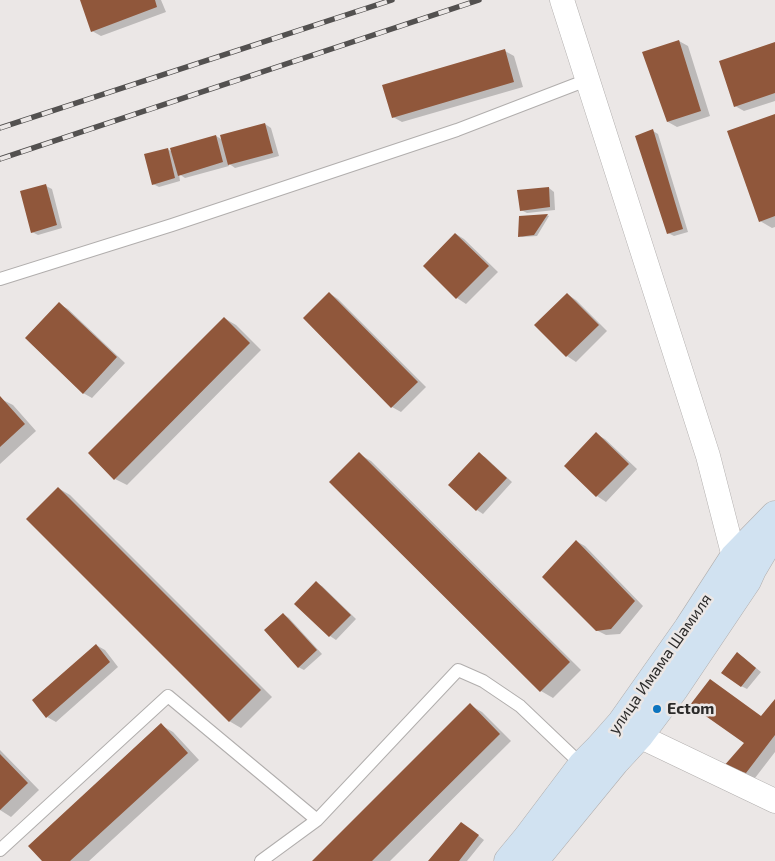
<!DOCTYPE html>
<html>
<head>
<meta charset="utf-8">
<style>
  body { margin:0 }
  canvas { display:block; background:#ebe7e6 }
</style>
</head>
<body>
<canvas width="775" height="861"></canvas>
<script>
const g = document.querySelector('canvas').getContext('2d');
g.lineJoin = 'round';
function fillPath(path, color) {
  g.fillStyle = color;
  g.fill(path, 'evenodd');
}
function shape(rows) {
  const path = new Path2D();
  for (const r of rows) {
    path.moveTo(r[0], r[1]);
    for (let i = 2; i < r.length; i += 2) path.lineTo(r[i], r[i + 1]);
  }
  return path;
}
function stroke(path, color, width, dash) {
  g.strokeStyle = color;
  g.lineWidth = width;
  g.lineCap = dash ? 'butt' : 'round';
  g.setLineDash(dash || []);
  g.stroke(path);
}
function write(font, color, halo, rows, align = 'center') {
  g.font = font + ' "Exo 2",sans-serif';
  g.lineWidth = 5;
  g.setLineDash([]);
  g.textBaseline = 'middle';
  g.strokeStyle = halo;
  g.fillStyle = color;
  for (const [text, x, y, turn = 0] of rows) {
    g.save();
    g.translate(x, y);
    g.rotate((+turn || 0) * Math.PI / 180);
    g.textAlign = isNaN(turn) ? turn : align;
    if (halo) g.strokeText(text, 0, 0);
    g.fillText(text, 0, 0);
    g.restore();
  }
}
fillPath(shape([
  [81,0,161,0,166,12,101,36,92,31],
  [679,41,688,46,710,116,677,127,668,122],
  [775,43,775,101,744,111,735,106],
  [505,51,514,56,523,87,402,122,393,117],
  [775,115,775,227,772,228,760,221],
  [265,124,271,128,279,156,235,168,228,163,229,166,185,178,179,174,180,181,159,187,153,184,167,149,173,152,216,136,223,140],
  [653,131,658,134,688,232,674,236,668,233],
  [46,186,52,189,62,228,38,235,32,232],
  [549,188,554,192,555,210,527,213,521,210],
  [547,215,549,216,537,236,522,237,520,236,521,217],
  [456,234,464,239,498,272,466,304,457,298,425,266],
  [329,293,338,299,426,387,401,412,392,407],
  [567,294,576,300,607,331,576,362,567,356,536,325],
  [59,304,68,309,125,363,92,398,83,393],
  [224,318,236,325,261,350,127,485,115,479],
  [0,399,1,399,13,405,36,431,0,464],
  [596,434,605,439,637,469,606,502,597,496,566,466],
  [359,454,371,461,581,670,553,698,541,691,331,482],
  [479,454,485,457,512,482,483,514,477,510,450,485],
  [58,488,70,495,272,697,241,728,229,721],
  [576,541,585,546,643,606,620,634,606,635,596,630],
  [316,583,322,586,356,619,336,640,330,636,296,604],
  [283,614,289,618,322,654,304,670,298,667],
  [96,645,105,650,118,667,56,722,47,717],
  [737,653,743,657,761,672,747,689,741,686],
  [775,701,775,752,755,778,733,772,746,742,762,717],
  [470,705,482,712,511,741,390,861,314,861],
  [161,725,173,732,199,760,89,861,43,861],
  [0,750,39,790,11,817,0,810],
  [467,827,484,840,467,861,429,861]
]), '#0003');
fillPath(shape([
  [80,0,155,0,157,7,91,32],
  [679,40,701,111,667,122,642,52],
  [775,42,775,93,734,107,719,61],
  [505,49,514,82,392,118,382,85],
  [775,114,775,216,759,222,727,131],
  [265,123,273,153,228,165,220,135],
  [653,129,683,229,667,234,635,136],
  [216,135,223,162,178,176,170,148],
  [168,148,175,178,152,185,144,154],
  [46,184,57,225,31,233,20,191],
  [549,187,550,207,520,211,517,190],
  [548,214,534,235,518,237,519,216],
  [455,233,489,266,456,299,423,266],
  [329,292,418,382,391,408,303,318],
  [567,293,599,325,566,357,534,325],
  [59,302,117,357,83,394,25,338],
  [224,317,250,343,114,480,88,453],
  [0,396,25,424,0,447],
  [596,432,629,464,596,497,564,466],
  [359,452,570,662,540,692,329,482],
  [479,452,507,478,476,511,448,485],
  [58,487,261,690,229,722,26,519],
  [576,540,635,601,611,629,596,631,542,577],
  [316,581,351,615,329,637,294,604],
  [283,613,317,650,298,668,264,630],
  [96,644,110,662,46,718,32,700],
  [737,652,756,668,741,687,721,673],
  [710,679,761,716,775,699,775,735,746,773,723,767,744,743,690,705],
  [470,703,500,734,372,861,312,861],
  [161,723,188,753,70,861,42,861,28,846],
  [0,754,28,783,0,810],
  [461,822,479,835,459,861,428,861]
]), '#90573b');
const lane = shape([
  [0,279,172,225,457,130,587,80],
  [0,850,168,696,317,820],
  [261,861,317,820,458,670,483,681,520,706,582,765]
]);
const street = shape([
  [562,0,708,456,734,557,746,566],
  [625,726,639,736,775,801]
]);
const secondary = shape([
  [508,861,527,838,582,765,598,749,621,723,688,628,734,557,775,515],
  [534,861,615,762,639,736,675,688,747,581,752,570,775,531]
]);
stroke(lane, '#b1aead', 14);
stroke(street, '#b1aead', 25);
stroke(secondary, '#b1aead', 29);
stroke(lane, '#fff', 12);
stroke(street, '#fff', 24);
stroke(secondary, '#d1e2f1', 28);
const rail = shape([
  [0,128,392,0],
  [0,159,479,0]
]);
stroke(rail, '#535150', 5.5);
stroke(rail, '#ebe7e6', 4, [11]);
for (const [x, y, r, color] of [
  [657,709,5,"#0c74bf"]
]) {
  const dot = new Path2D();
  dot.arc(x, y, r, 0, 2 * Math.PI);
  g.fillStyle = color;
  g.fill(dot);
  stroke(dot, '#ebe7e6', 2);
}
write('16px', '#2c2b2a', '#ebe7e6', [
  ["улица Имама Шамиля",660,664,-55]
]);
write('bold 16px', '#2c2b2a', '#ebe7e6', [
  ["Ectom",667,709]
], 'left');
</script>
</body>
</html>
